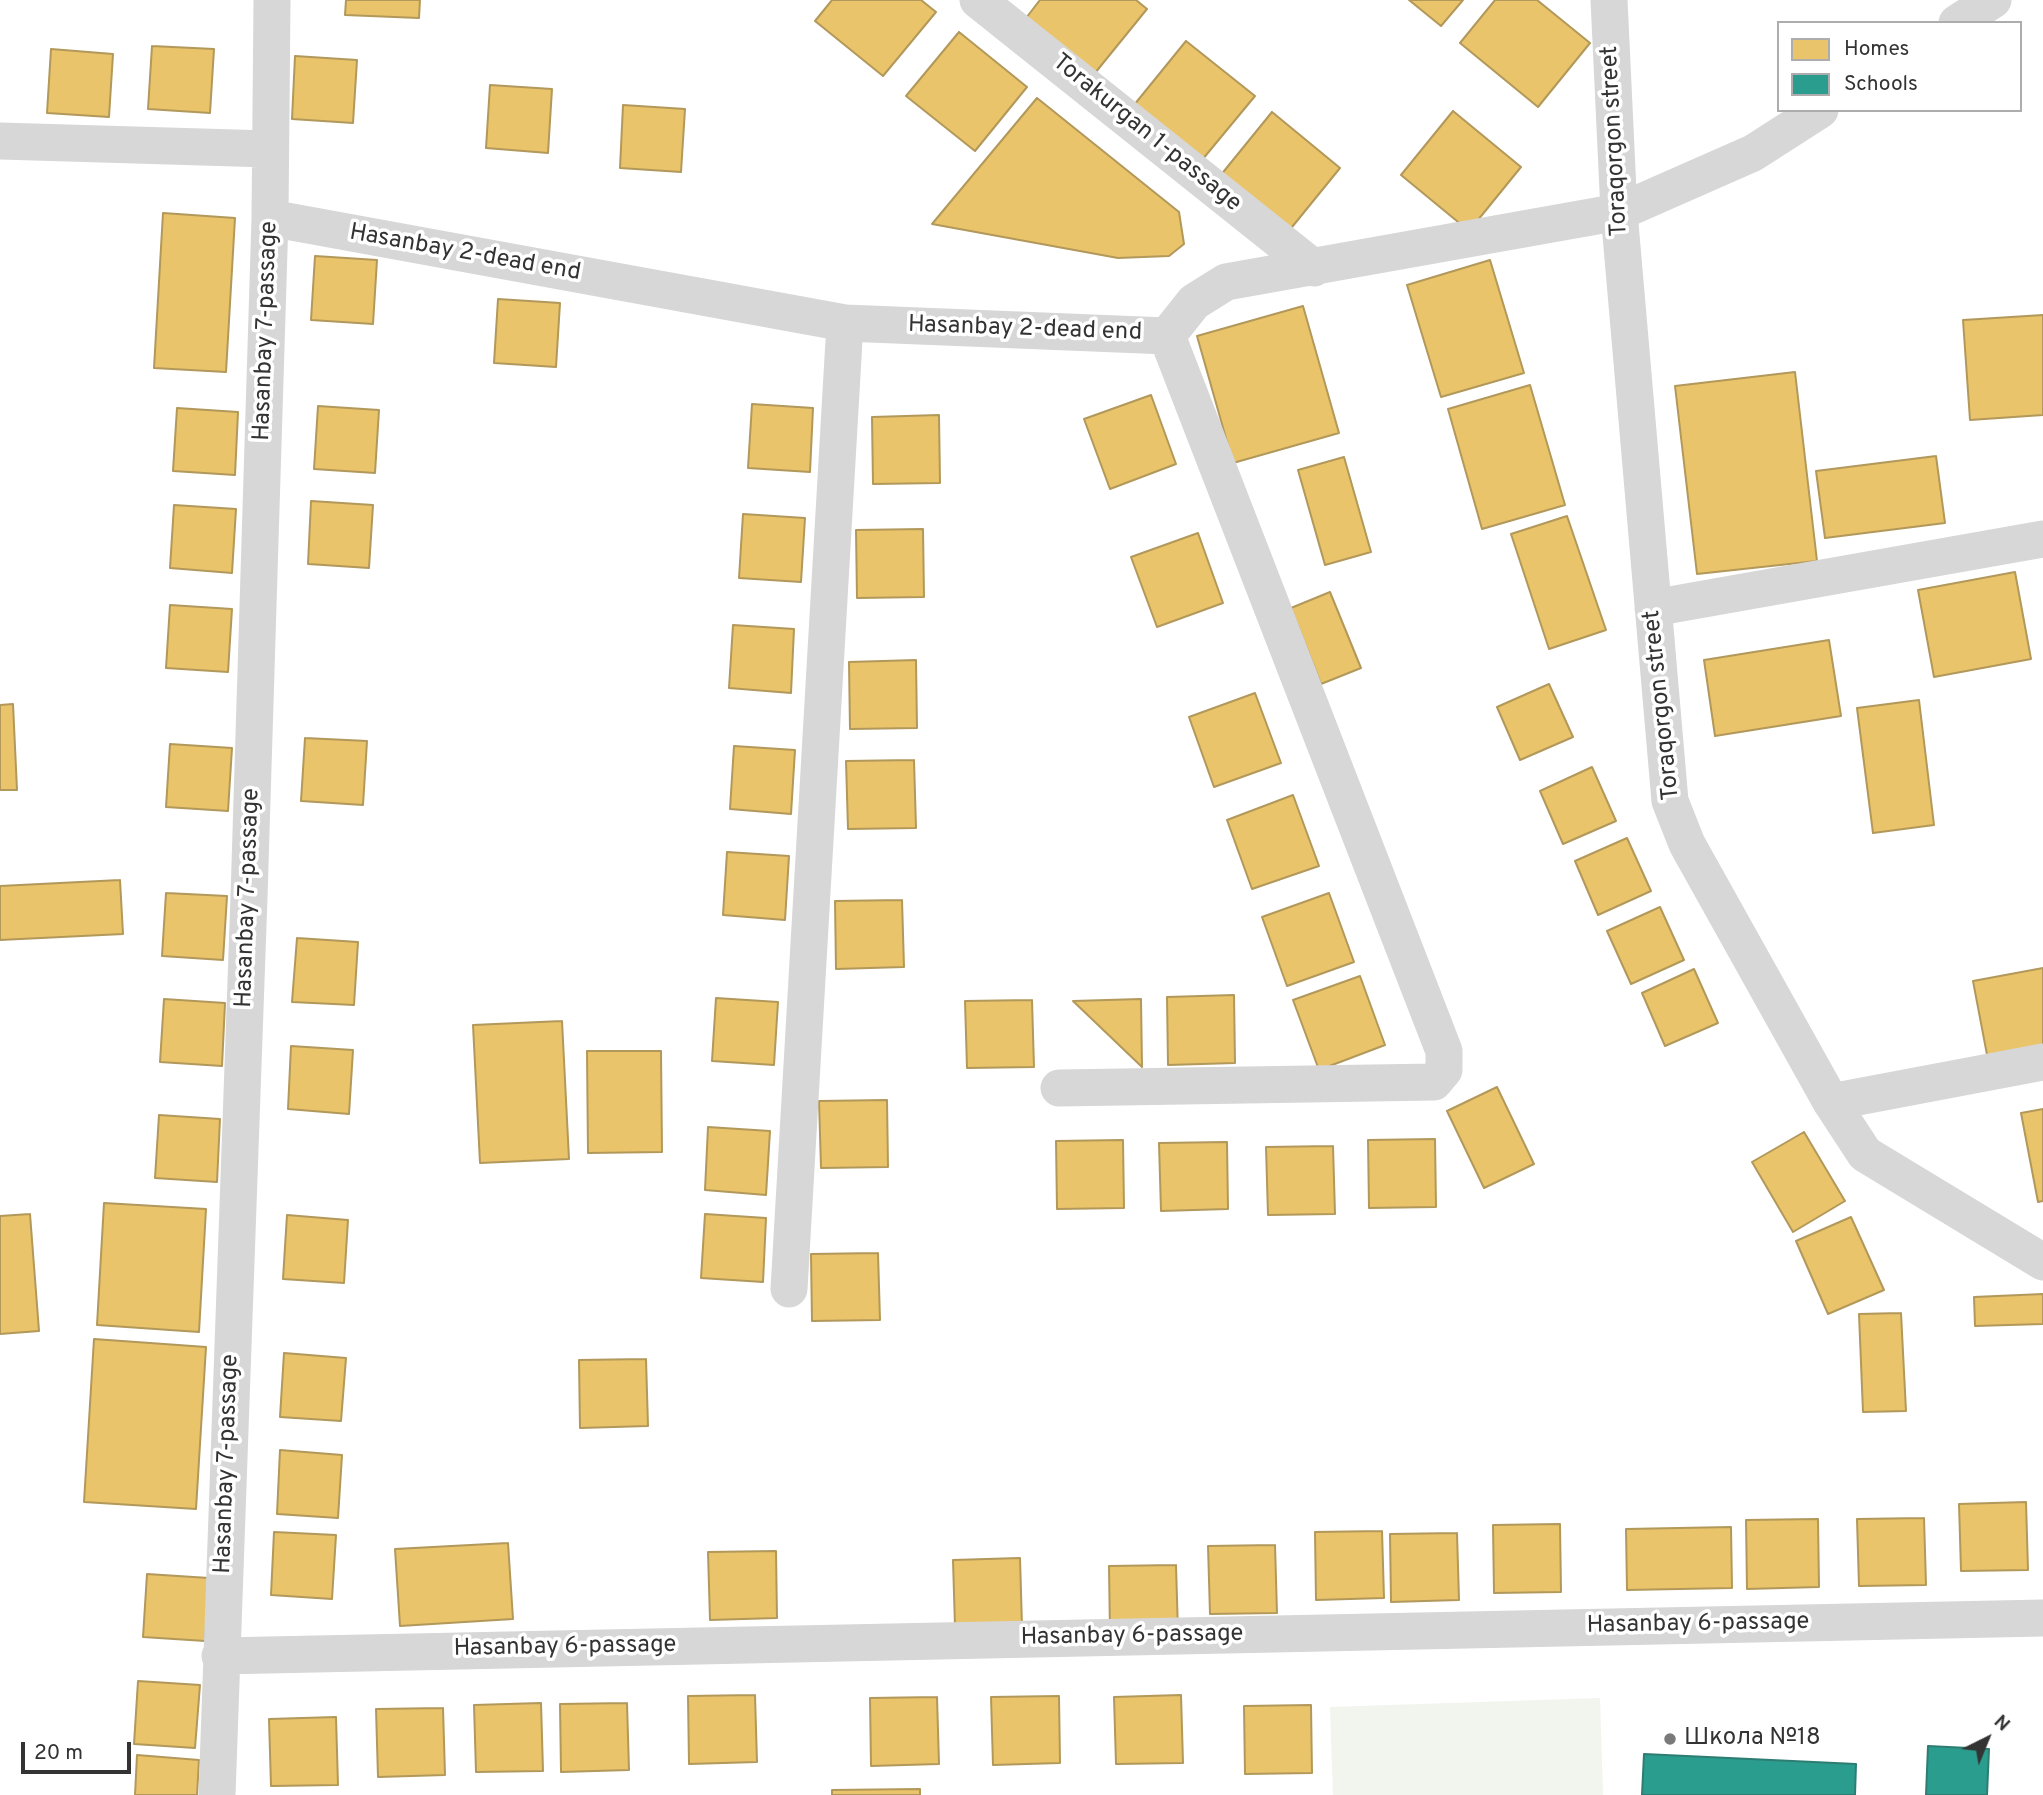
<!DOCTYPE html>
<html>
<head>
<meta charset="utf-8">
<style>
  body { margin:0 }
  #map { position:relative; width:2043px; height:1795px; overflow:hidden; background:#fff; font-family:Overpass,sans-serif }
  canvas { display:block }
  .legend { position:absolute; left:1777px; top:21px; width:245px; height:91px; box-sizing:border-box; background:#fff; border:2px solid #adadad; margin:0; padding:9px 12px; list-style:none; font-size:21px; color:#333 }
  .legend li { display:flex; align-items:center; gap:14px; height:35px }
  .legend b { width:35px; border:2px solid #adadad }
  .north { position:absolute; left:1952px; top:1704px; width:70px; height:70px; -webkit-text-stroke:5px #fff; paint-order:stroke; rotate:43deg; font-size:19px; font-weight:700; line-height:28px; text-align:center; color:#333 }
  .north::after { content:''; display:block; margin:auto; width:24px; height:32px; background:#333; clip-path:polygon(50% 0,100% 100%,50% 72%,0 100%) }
  .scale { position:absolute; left:21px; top:1742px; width:110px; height:32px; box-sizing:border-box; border:4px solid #333; border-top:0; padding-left:9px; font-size:21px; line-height:24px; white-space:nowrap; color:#333; -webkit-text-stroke:5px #fff; paint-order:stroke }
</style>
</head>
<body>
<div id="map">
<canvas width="2043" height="1795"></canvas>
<ul class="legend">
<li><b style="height:19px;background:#e9c46a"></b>Homes</li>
<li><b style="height:19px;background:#2a9d8f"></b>Schools</li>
</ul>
<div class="north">N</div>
<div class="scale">20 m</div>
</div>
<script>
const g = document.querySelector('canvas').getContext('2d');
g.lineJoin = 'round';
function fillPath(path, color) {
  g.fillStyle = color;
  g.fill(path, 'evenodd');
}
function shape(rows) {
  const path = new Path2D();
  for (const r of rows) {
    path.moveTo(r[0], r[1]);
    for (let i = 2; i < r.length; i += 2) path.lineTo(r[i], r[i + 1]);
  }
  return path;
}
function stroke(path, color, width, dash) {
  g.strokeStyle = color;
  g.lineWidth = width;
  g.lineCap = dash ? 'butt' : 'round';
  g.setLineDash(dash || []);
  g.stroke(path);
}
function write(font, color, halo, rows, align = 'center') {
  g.font = font + ' Overpass,sans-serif';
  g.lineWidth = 7;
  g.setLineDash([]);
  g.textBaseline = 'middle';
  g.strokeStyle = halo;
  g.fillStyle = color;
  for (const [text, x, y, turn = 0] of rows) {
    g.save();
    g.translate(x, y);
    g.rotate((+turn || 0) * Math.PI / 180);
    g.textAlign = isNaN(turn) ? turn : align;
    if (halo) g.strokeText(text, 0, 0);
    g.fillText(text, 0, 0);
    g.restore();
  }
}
fillPath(shape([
  [1600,1698,1603,1795,1333,1795,1330,1707]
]), '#f1f5ed');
const homes = shape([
  [346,0,420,0,419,18,345,15,346,0],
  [832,0,921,0,936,12,883,76,815,21,832,0],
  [1040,0,1136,0,1147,9,1095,73,1026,18,1040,0],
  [1409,0,1463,0,1441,26,1409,0],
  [1495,0,1537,0,1590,43,1538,107,1460,43,1495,0],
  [959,32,1027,87,975,151,906,96,959,32],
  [1186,41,1255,96,1202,160,1134,105,1186,41],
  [152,46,214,49,210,113,148,109,152,46],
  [51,49,113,54,109,117,47,113,51,49],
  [295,56,357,60,353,123,292,119,295,56],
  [490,85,552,89,548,153,486,148,490,85],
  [1037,98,1179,212,1184,244,1169,256,1118,258,932,224,1037,98],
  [623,105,685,109,681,172,620,168,623,105],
  [1453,111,1521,167,1469,231,1401,175,1453,111],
  [1272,112,1340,168,1288,232,1220,176,1272,112],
  [163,213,235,218,226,372,154,368,163,213],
  [315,256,377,260,373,324,311,320,315,256],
  [1490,260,1524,373,1441,397,1407,285,1490,260],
  [498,299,560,303,556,367,494,363,498,299],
  [1303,306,1339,433,1233,463,1197,336,1303,306],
  [2043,315,2043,415,1970,420,1963,320,2043,315],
  [1795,372,1817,561,1697,574,1675,386,1795,372],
  [1530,385,1565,505,1482,529,1448,409,1530,385],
  [1151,395,1176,464,1110,489,1084,419,1151,395],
  [752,404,813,408,810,472,748,468,752,404],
  [318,406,379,410,375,473,314,469,318,406],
  [177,408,238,412,235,475,173,471,177,408],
  [939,415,940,483,873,484,872,417,939,415],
  [1936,456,1945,523,1825,538,1816,471,1936,456],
  [1344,457,1371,552,1325,565,1298,470,1344,457],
  [311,501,373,505,369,568,308,564,311,501],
  [174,505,236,509,232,573,170,568,174,505],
  [743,514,805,518,801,582,739,578,743,514],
  [1567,516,1606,630,1549,649,1511,534,1567,516],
  [923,529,924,597,857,598,856,530,923,529],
  [1198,533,1223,603,1157,627,1131,557,1198,533],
  [2015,572,2031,659,1934,677,1918,590,2015,572],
  [1330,592,1361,668,1321,684,1291,608,1330,592],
  [170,605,232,609,228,672,166,668,170,605],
  [733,625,794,629,791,693,729,688,733,625],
  [1829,640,1841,716,1715,736,1704,660,1829,640],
  [916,660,917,728,850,729,849,662,916,660],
  [1549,684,1573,737,1520,760,1497,707,1549,684],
  [1255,693,1281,763,1214,787,1189,717,1255,693],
  [1919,700,1934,825,1873,833,1857,708,1919,700],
  [13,704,17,790,0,790,0,705,13,704],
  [305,738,367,741,363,805,301,801,305,738],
  [170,744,232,748,228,811,166,807,170,744],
  [734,746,795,750,791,814,730,809,734,746],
  [914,760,916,828,848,829,846,761,914,760],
  [1592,767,1616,821,1563,844,1540,791,1592,767],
  [1293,795,1319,866,1252,889,1227,820,1293,795],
  [1627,838,1651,891,1598,915,1575,861,1627,838],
  [727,852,789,856,785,920,723,915,727,852],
  [120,880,123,934,0,940,0,886,120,880],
  [166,893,227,896,223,960,162,956,166,893],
  [1329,893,1354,962,1287,986,1262,917,1329,893],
  [902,900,904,967,836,969,835,901,902,900],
  [1660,907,1684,960,1631,984,1607,931,1660,907],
  [297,938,358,942,354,1005,292,1002,297,938],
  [2043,968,2043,1050,1988,1060,1973,981,2043,968],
  [1694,969,1718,1023,1665,1046,1642,993,1694,969],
  [1360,976,1385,1045,1319,1070,1293,1000,1360,976],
  [1234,995,1235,1063,1168,1065,1167,997,1234,995],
  [716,998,778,1002,774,1065,712,1061,716,998],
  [164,999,225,1003,222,1066,160,1062,164,999],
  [1141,999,1142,1067,1073,1001,1141,999],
  [1032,1000,1034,1067,967,1068,965,1001,1032,1000],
  [562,1021,569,1159,480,1163,473,1025,562,1021],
  [291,1046,353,1050,349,1114,288,1109,291,1046],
  [587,1051,661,1051,662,1152,588,1153,587,1051],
  [1497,1087,1534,1164,1484,1188,1447,1111,1497,1087],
  [887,1100,888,1167,821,1168,819,1101,887,1100],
  [2043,1109,2043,1201,2038,1202,2021,1113,2043,1109],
  [159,1115,220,1119,217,1182,155,1178,159,1115],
  [708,1127,770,1131,766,1195,705,1190,708,1127],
  [1804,1132,1845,1201,1793,1232,1752,1162,1804,1132],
  [1435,1139,1436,1207,1369,1208,1368,1140,1435,1139],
  [1123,1140,1124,1208,1057,1209,1056,1141,1123,1140],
  [1227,1142,1228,1209,1161,1211,1159,1143,1227,1142],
  [1333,1146,1335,1214,1268,1215,1266,1147,1333,1146],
  [104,1203,206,1209,199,1332,97,1325,104,1203],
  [30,1214,39,1331,0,1334,0,1216,30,1214],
  [705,1214,766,1218,763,1282,701,1278,705,1214],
  [287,1215,348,1220,344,1283,283,1279,287,1215],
  [1851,1217,1884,1290,1828,1314,1796,1241,1851,1217],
  [878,1253,880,1320,812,1321,811,1254,878,1253],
  [2043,1294,2043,1324,1975,1326,1974,1297,2043,1294],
  [1901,1313,1906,1411,1863,1412,1859,1314,1901,1313],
  [94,1339,206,1347,196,1509,84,1502,94,1339],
  [284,1353,346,1358,341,1421,280,1417,284,1353],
  [646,1359,648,1426,580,1428,579,1360,646,1359],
  [280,1450,342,1455,338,1518,277,1514,280,1450],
  [2026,1502,2028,1570,1961,1571,1959,1504,2026,1502],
  [1924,1518,1926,1585,1859,1586,1857,1519,1924,1518],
  [1818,1519,1819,1587,1747,1589,1746,1520,1818,1519],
  [1560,1524,1561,1592,1494,1593,1493,1525,1560,1524],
  [1731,1527,1732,1588,1627,1590,1626,1529,1731,1527],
  [1382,1531,1384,1598,1316,1600,1315,1532,1382,1531],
  [274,1532,336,1535,332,1599,271,1595,274,1532],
  [1457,1533,1459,1600,1391,1602,1390,1534,1457,1533],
  [508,1543,513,1619,400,1626,395,1549,508,1543],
  [1275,1545,1277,1613,1210,1614,1208,1546,1275,1545],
  [776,1551,777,1618,710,1620,708,1552,776,1551],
  [1020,1558,1022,1626,955,1627,953,1560,1020,1558],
  [1176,1565,1178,1632,1110,1634,1109,1566,1176,1565],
  [147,1574,209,1578,205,1641,143,1637,147,1574],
  [138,1681,200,1685,195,1748,134,1744,138,1681],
  [755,1695,757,1762,689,1764,688,1696,755,1695],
  [1181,1695,1183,1763,1116,1764,1114,1697,1181,1695],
  [1059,1696,1060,1763,993,1765,991,1697,1059,1696],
  [937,1697,939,1764,871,1766,870,1698,937,1697],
  [541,1703,543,1771,476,1772,474,1705,541,1703],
  [627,1703,629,1770,561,1772,560,1704,627,1703],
  [1311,1705,1312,1773,1245,1774,1244,1706,1311,1705],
  [443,1708,445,1775,378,1777,376,1709,443,1708],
  [336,1717,338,1785,271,1786,269,1719,336,1717],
  [137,1755,199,1760,197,1795,135,1795,137,1755],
  [920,1789,920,1795,832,1795,832,1790,920,1789]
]);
fillPath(homes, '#e9c46a');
stroke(homes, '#b2985a', 2);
const schools = shape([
  [1928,1746,1989,1749,1987,1795,1926,1795,1928,1746],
  [1644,1754,1856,1764,1855,1795,1642,1795,1644,1754]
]);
fillPath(schools, '#2a9d8f');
stroke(schools, '#2d7d73', 2);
stroke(shape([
  [978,0,1314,268],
  [1609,0,1619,212,1670,801,1687,844,1831,1102,1865,1154,2043,1262],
  [1957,23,1993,0],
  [0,141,269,149],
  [270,218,845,323,1167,336,1194,302,1226,282,1619,212,1753,153,1820,110],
  [1653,608,2043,539],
  [1059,1088,1434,1082,1444,1070,1444,1051,1167,336],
  [1831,1102,2043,1062],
  [789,1289,845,323],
  [220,1656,2043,1618],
  [217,1795,249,897,270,218,272,0]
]), '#d7d7d7', 37);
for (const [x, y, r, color] of [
  [1670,1739,7,"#7a7a7a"]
]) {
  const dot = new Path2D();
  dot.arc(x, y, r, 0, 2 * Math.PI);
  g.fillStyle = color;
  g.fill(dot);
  stroke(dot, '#fff', 2.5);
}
write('24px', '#333', '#fff', [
  ["Torakurgan 1-passage",1146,134,39],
  ["Toraqorgon street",1616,141,-93],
  ["Hasanbay 2-dead end",465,254,10],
  ["Hasanbay 2-dead end",1025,330,2],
  ["Hasanbay 7-passage",267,331,-88],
  ["Toraqorgon street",1663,705,-96],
  ["Hasanbay 7-passage",249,898,-88],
  ["Hasanbay 7-passage",228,1464,-88],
  ["Hasanbay 6-passage",1698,1625,-1],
  ["Hasanbay 6-passage",1132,1637,-1],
  ["Hasanbay 6-passage",565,1648,-1]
]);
write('24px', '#333', '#fff', [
  ["Школа №18",1684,1739]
], 'left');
</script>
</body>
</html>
